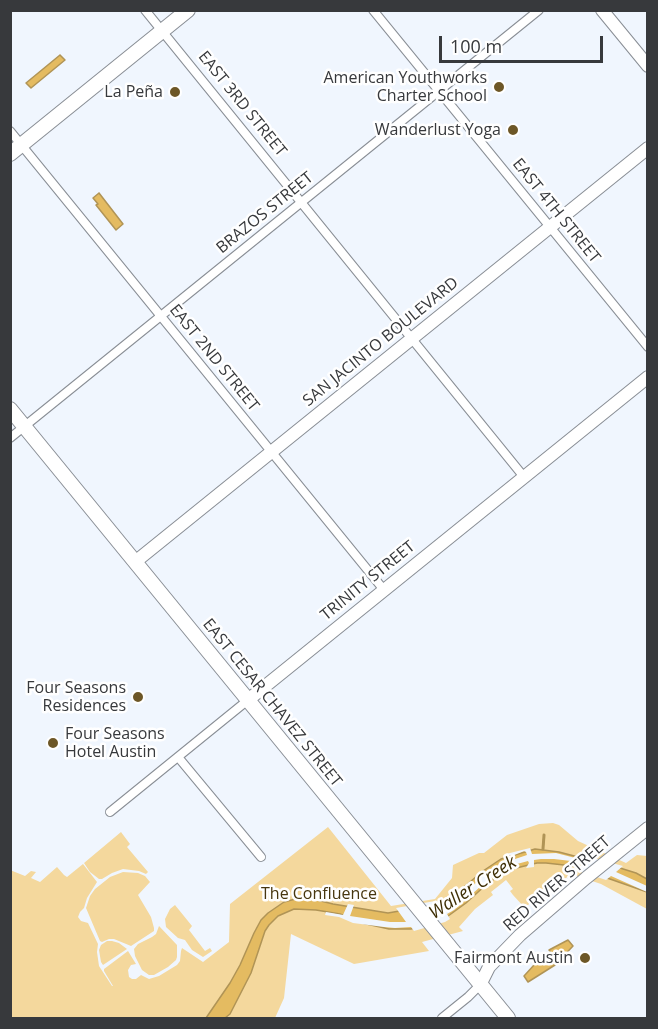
<!DOCTYPE html>
<html>
<head>
<meta charset="utf-8">
<style>
  body { margin:0 }
  #map { position:relative; width:658px; height:1029px; overflow:hidden; background:#f0f6fe; font-family:"Open Sans",sans-serif }
  canvas { display:block }
  .frame { position:absolute; inset:0; border:12px solid #37393c; pointer-events:none }
  .scale { position:absolute; left:439px; top:36px; width:164px; height:27px; box-sizing:border-box; border:3px solid #37393c; border-top:0; padding-left:8px; font-size:18px; line-height:21px; white-space:nowrap; color:#37393c; -webkit-text-stroke:4px #fff; paint-order:stroke }
</style>
</head>
<body>
<div id="map">
<canvas width="658" height="1029"></canvas>
<div class="frame"></div>
<div class="scale">100 m</div>
</div>
<script>
const g = document.querySelector('canvas').getContext('2d');
g.lineJoin = 'round';
function fillPath(path, color) {
  g.fillStyle = color;
  g.fill(path, 'evenodd');
}
function shape(rows) {
  const path = new Path2D();
  for (const r of rows) {
    path.moveTo(r[0], r[1]);
    for (let i = 2; i < r.length; i += 2) path.lineTo(r[i], r[i + 1]);
  }
  return path;
}
function stroke(path, color, width, dash) {
  g.strokeStyle = color;
  g.lineWidth = width;
  g.lineCap = dash ? 'butt' : 'round';
  g.setLineDash(dash || []);
  g.stroke(path);
}
function write(font, color, halo, rows, align = 'center') {
  g.font = font + ' "Open Sans",sans-serif';
  g.lineWidth = 5;
  g.setLineDash([]);
  g.textBaseline = 'middle';
  g.strokeStyle = halo;
  g.fillStyle = color;
  for (const [text, x, y, turn = 0] of rows) {
    g.save();
    g.translate(x, y);
    g.rotate((+turn || 0) * Math.PI / 180);
    g.textAlign = isNaN(turn) ? turn : align;
    if (halo) g.strokeText(text, 0, 0);
    g.fillText(text, 0, 0);
    g.restore();
  }
}
fillPath(shape([
  [553,823,559,825,578,841,626,863,637,855,647,856,647,909,601,884,571,874,550,891,539,895,528,905,524,907,513,895,510,891,513,889,506,880,491,892,493,895,475,909,459,927,463,931,422,942,429,951,354,964,291,934,284,998,275,1018,11,1018,10,870,25,876,31,871,36,872,31,878,40,882,57,867,64,875,67,877,83,864,97,882,87,898,84,908,80,912,78,917,81,921,88,923,98,944,97,952,99,966,112,986,113,986,104,971,104,969,128,951,136,964,131,965,128,970,129,977,132,979,136,979,141,975,149,979,159,976,177,965,180,961,181,951,182,948,203,962,229,942,230,904,328,827,391,906,435,899,452,878,453,865,479,853,484,853,507,835,539,824],
  [121,832,130,844,127,847,148,872,146,874,139,871,123,869,112,873,102,879,99,879,90,872,84,863],
  [123,872,138,873,145,876,150,882,138,895,151,917,154,928,154,931,131,946,114,939,109,939,102,942,100,941,86,908,90,896,95,889,110,877],
  [175,905,192,926,189,930,205,951,210,948,212,951,203,957,192,950,185,940,178,938,166,927,165,919,170,909],
  [159,926,177,945,177,957,176,960,168,967,154,975,149,975,142,970,135,956,134,949,138,944,152,937,156,934],
  [107,941,112,941,119,943,127,949,103,965,101,962,99,950,101,945]
]), '#f4d89d');
const water = shape([
  [60,55,65,60,31,88,26,83,60,55],
  [99,193,123,224,116,230,96,205,98,204,93,198,99,193],
  [535,849,559,852,620,868,636,873,647,879,647,892,573,866,546,863,537,863,508,870,502,874,488,883,466,903,444,919,411,929,389,929,362,923,340,914,316,910,294,909,278,916,269,925,265,931,251,973,230,1014,225,1018,206,1018,230,983,240,965,254,933,261,920,268,913,284,902,299,898,313,899,333,904,388,913,445,903,483,871,501,859,535,849],
  [568,940,573,946,558,962,549,950,568,940],
  [545,953,555,965,528,982,524,976,545,953]
]);
fillPath(water, '#e4bb61');
stroke(water, '#b09456', 1.5);
fillPath(shape([
  [530,848,532,854,556,853,587,861,588,858,587,856,623,866,616,872,647,886,647,892,611,876,606,880,576,870,582,865,571,861,554,859,541,859,534,860,534,867,526,868,529,863,528,861,517,864,502,871,489,879,454,910,447,914,450,919,445,922,414,931,411,927,395,928,384,927,353,923,339,917,325,915,326,912,343,915,348,904,354,905,350,916,390,922,406,922,396,908,435,901,443,910,459,899,483,876,494,869,506,862,527,855,526,852,524,851,512,856,506,854]
]), '#f0f6fe');
stroke(shape([
  [543,849,544,835]
]), '#b09456', 3);
const minor = shape([
  [145,10,524,477],
  [373,10,648,347],
  [10,131,384,590],
  [10,438,539,10],
  [178,757,261,857],
  [110,812,248,700],
  [442,1018,468,997,480,985]
]);
const secondary = shape([
  [602,10,648,66],
  [135,562,648,148],
  [248,700,648,377],
  [480,985,489,967,520,935,586,878,648,828]
]);
const primary = shape([
  [10,154,188,10],
  [10,409,508,1018]
]);
stroke(minor, '#898e95', 10);
stroke(secondary, '#898e95', 14);
stroke(primary, '#898e95', 16);
stroke(minor, '#fff', 8);
stroke(secondary, '#fff', 12);
stroke(primary, '#fff', 14);
for (const [x, y, r, color] of [
  [499,87,6,"#6d5727"],
  [175,92,6,"#6d5727"],
  [513,130,6,"#6d5727"],
  [138,697,6,"#6d5727"],
  [53,743,6,"#6d5727"],
  [585,958,6,"#6d5727"]
]) {
  const dot = new Path2D();
  dot.arc(x, y, r, 0, 2 * Math.PI);
  g.fillStyle = color;
  g.fill(dot);
  stroke(dot, '#fff', 2);
}
write('16px', '#37393c', '#fff', [
  ["American Youthworks",487,78],
  ["Charter School",487,96],
  ["La Peña",163,92],
  ["Wanderlust Yoga",501,130],
  ["Four Seasons",126,688],
  ["Residences",126,706],
  ["Four Seasons",65,734,"left"],
  ["Hotel Austin",65,752,"left"],
  ["Fairmont Austin",573,958]
], 'right');
write('16px', '#37393c', '#fff', [
  ["EAST 3RD STREET",242,104,51],
  ["EAST 4TH STREET",556,211,51],
  ["BRAZOS STREET",265,213,-39],
  ["SAN JACINTO BOULEVARD",381,342,-39],
  ["EAST 2ND STREET",214,358,51],
  ["TRINITY STREET",368,581,-39],
  ["EAST CESAR CHAVEZ STREET",272,703,51],
  ["RED RIVER STREET",557,884,-41]
]);
write('16px', '#47360f', '#fff', [
  ["The Confluence",319,894]
]);
write('italic 18px', '#3e2e05', '#fff', [
  ["Waller Creek",473,888,-33]
]);
</script>
</body>
</html>
